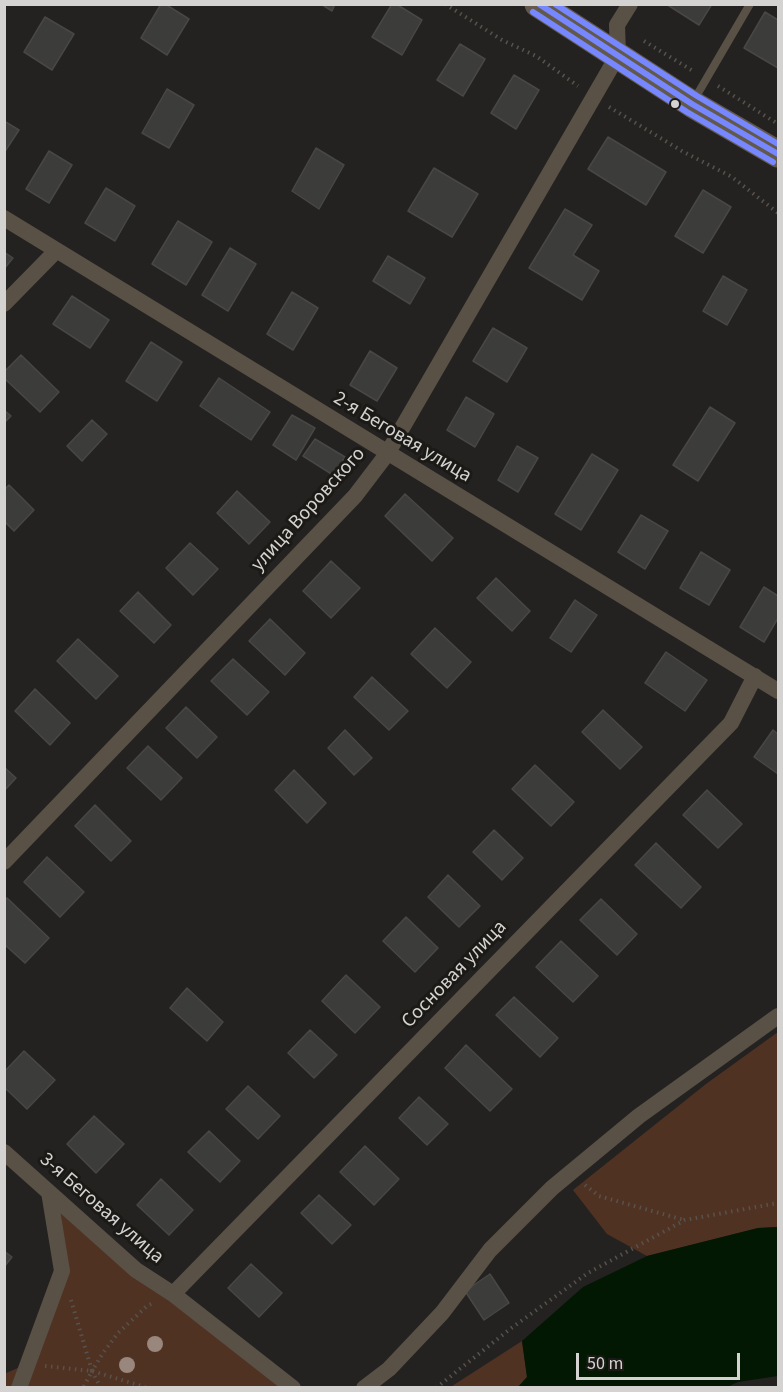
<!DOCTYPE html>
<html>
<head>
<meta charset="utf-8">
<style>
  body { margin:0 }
  #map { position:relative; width:783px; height:1392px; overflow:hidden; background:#242220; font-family:"Source Sans 3",sans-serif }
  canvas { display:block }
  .frame { position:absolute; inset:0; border:6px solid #d4d3d1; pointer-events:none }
  .scale { position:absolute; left:576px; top:1353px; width:164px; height:27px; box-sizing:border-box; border:3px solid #d4d3d1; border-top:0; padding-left:8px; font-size:18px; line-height:21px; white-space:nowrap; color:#d4d3d1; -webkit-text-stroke:4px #1b1a16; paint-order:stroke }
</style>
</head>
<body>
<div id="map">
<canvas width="783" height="1392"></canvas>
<div class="frame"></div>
<div class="scale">50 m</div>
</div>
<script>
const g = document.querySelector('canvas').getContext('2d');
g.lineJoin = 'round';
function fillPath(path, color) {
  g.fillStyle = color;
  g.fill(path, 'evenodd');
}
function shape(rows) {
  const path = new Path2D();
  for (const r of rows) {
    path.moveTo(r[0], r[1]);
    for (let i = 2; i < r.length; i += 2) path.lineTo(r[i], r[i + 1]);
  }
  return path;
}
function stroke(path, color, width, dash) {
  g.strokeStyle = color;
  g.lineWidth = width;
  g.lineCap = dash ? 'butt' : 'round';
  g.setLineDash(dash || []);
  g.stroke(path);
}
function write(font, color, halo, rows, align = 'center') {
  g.font = font + ' "Source Sans 3",sans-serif';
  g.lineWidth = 6;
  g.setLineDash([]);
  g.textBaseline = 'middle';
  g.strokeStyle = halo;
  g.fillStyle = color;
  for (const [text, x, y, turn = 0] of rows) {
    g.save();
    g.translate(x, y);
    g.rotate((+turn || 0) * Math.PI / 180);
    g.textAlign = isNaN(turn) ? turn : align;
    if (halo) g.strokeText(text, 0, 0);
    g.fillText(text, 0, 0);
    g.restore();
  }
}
fillPath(shape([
  [778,1032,778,1227,758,1228,647,1256,607,1234,573,1190,706,1084],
  [49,1192,293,1387,5,1388,4,1374,27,1364,62,1271],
  [522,1341,527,1377,518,1387,449,1388]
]), '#503223');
fillPath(shape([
  [778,1227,778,1376,738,1382,725,1388,518,1387,527,1377,522,1341,583,1287,647,1256,758,1228]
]), '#031803');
const building = shape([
  [161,4,165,4,189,19,167,55,141,38,161,4],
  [321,4,335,4,332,11,321,4],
  [392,4,396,4,422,20,402,55,372,37,392,4],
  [666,4,712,4,699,25,666,4],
  [765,12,778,20,778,68,744,48,765,12],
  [45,17,74,34,52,70,24,52,45,17],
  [460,44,485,59,463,96,437,80,460,44],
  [514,75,539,90,516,129,491,113,514,75],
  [167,89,194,105,169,148,142,133,167,89],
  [4,121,19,130,4,153,4,121],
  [608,137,666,172,646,205,588,169,608,137],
  [316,148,344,165,319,209,292,191,316,148],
  [49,151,72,165,49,203,26,189,49,151],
  [434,168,478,194,452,237,408,211,434,168],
  [106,188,135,206,115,241,85,223,106,188],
  [703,190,731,207,703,253,675,236,703,190],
  [565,209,592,225,573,255,599,271,582,300,529,268,565,209],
  [178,221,212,242,186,285,152,264,178,221],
  [230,248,256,264,228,311,202,295,230,248],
  [4,252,13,258,4,269,4,252],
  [388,256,425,278,410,304,373,281,388,256],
  [723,276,747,290,727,325,703,311,723,276],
  [292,292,318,308,293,350,267,334,292,292],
  [72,296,109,320,90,348,53,324,72,296],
  [493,328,527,348,507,382,473,361,493,328],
  [151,342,182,362,157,401,126,381,151,342],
  [370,351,397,368,377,401,350,385,370,351],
  [21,355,59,392,40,412,4,378,4,372,21,355],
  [219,378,270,412,251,440,200,406,219,378],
  [466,397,494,414,475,447,447,430,466,397],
  [710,407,735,423,698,481,673,465,710,407],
  [4,410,11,416,4,423,4,410],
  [292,415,315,428,296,460,273,445,292,415],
  [92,420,107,434,82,461,67,446,92,420],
  [315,439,345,457,333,475,303,456,315,439],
  [517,446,538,458,518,492,498,480,517,446],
  [592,454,618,470,581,530,555,514,592,454],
  [9,485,34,510,14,531,4,521,4,490,9,485],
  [237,491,270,522,249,544,217,513,237,491],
  [405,494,453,538,432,561,385,516,405,494],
  [641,515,668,531,645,569,618,552,641,515],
  [190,543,218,569,193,595,166,568,190,543],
  [701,552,730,570,709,605,680,588,701,552],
  [331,561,360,588,331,618,303,591,331,561],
  [496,578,530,611,512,631,477,598,496,578],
  [764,587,778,596,778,618,764,642,740,627,764,587],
  [138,592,171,625,154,643,120,611,138,592],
  [575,600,597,615,571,652,550,638,575,600],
  [270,619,305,653,285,675,249,641,270,619],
  [435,628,471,662,447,688,411,654,435,628],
  [78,639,118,676,96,699,57,661,78,639],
  [666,652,707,680,685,711,645,683,666,652],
  [233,659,269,692,247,715,211,681,233,659],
  [372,677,408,711,389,730,354,697,372,677],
  [35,689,70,723,50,745,15,711,35,689],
  [186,707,217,737,197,758,166,728,186,707],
  [603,710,642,747,620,769,582,732,603,710],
  [345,730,372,758,354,775,328,748,345,730],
  [773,730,778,734,778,774,754,757,773,730],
  [148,746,182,778,161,800,127,768,148,746],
  [535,765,574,802,551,826,512,789,535,765],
  [4,767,16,778,4,791,4,767],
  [294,770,326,803,307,823,275,790,294,770],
  [707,790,742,824,718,848,683,815,707,790],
  [95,805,131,841,111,861,75,826,95,805],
  [494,830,523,858,502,880,473,852,494,830],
  [656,843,701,887,681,908,635,865,656,843],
  [47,857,84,892,60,917,24,882,47,857],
  [448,875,480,906,459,927,428,897,448,875],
  [7,898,49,938,25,963,4,944,4,901,7,898],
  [601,899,637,934,617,955,580,920,601,899],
  [406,917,438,948,415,972,383,941,406,917],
  [561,941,598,976,573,1002,536,967,561,941],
  [346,975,380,1007,355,1033,322,1001,346,975],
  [187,988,223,1022,207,1041,170,1008,187,988],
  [514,997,558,1038,540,1057,496,1015,514,997],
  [310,1030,337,1055,314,1078,288,1053,310,1030],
  [466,1045,512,1089,490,1111,445,1068,466,1045],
  [24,1051,55,1080,27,1109,4,1087,4,1072,24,1051],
  [248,1086,280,1116,258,1139,226,1109,248,1086],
  [419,1097,448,1124,427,1145,399,1118,419,1097],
  [94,1116,124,1144,96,1173,67,1144,94,1116],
  [209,1131,240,1161,220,1182,188,1152,209,1131],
  [365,1146,399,1179,374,1205,340,1172,365,1146],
  [161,1179,193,1210,169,1235,137,1205,161,1179],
  [319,1195,351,1225,332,1244,301,1213,319,1195],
  [4,1251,12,1257,4,1267,4,1251],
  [251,1264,282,1293,259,1317,228,1288,251,1264],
  [490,1274,509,1303,484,1320,465,1291,490,1274]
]);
fillPath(building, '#3c3c3a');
stroke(building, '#484746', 1.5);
stroke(shape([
  [445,4,502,40,536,56,578,86],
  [644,41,693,71],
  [718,86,778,124],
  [609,107,682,151,732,177,778,213],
  [585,1185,599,1196,684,1220],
  [71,1300,92,1371,83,1388],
  [45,1366,92,1371,148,1388],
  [101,1388,92,1371,103,1353,118,1333,147,1306,155,1302],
  [436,1388,510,1329,588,1273,685,1220,778,1203]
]), '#57524b', 4, [1.5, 4.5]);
stroke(shape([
  [694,100,750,4]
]), '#5a5146', 8);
stroke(shape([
  [4,218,778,691],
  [4,304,56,251],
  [4,862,355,496,387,454,618,55,617,25,630,4],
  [4,1152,136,1270,173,1294,293,1388],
  [173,1294,731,723,755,676],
  [19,1388,62,1271,49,1192],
  [364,1388,389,1369,442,1313,490,1250,552,1188,639,1116,778,1016]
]), '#5a5146', 16);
stroke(shape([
  [538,4,692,104,778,154]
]), '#63594b', 27);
stroke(shape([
  [539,4,692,104,778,154]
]), '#7687ff', 6);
stroke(shape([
  [533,12,687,112,773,162]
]), '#7687ff', 6);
stroke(shape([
  [555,4,697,96,778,144]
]), '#7687ff', 6);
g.fillStyle = '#99867c';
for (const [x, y] of [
  [155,1344],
  [127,1365]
]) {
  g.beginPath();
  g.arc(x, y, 8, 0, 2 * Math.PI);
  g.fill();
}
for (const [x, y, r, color] of [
  [675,104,5,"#d4d3d1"]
]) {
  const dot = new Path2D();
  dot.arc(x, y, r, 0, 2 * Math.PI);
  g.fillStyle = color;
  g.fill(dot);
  stroke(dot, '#1b1a16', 2);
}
write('20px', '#d4d3d1', '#1b1a16', [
  ["2-я Беговая улица",402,438,31],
  ["улица Воровского",309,510,-48],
  ["Сосновая улица",455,975,-46],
  ["3-я Беговая улица",101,1209,41]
]);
</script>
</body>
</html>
